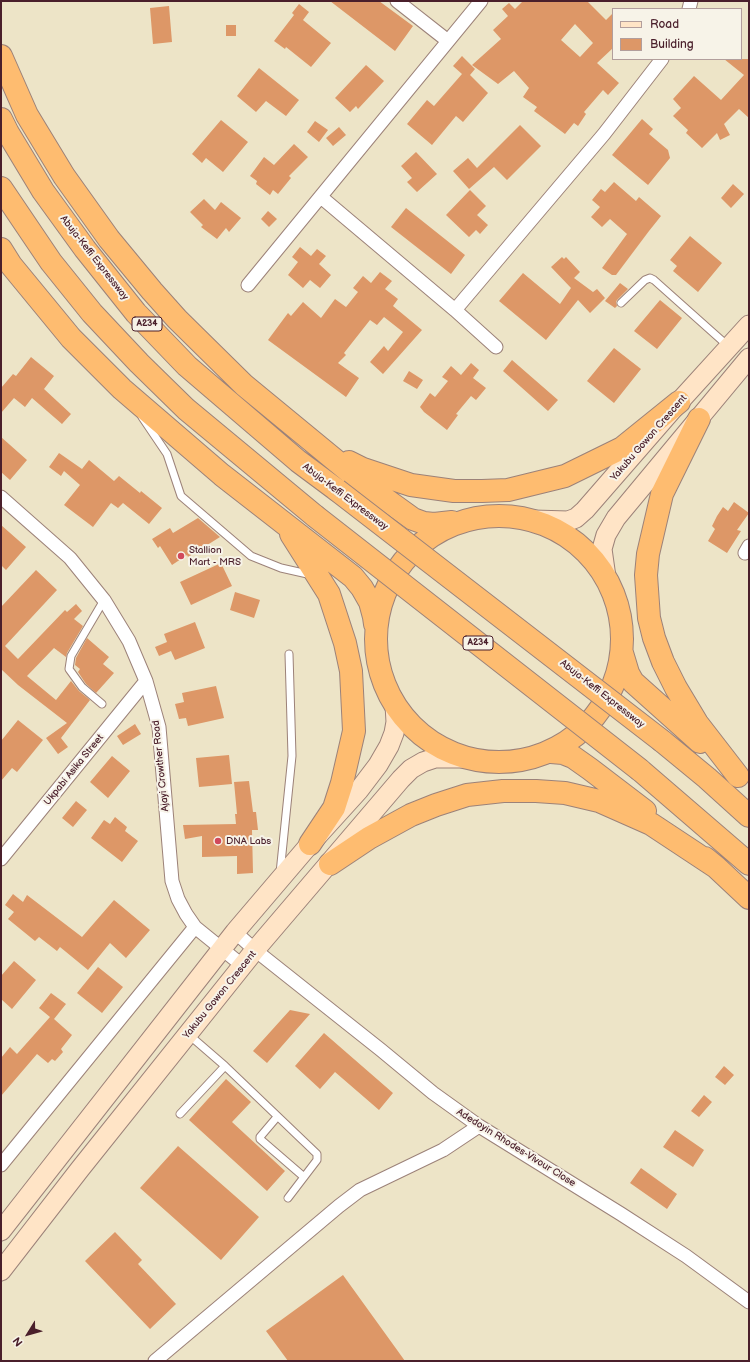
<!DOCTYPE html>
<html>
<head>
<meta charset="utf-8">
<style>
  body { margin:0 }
  #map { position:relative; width:750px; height:1362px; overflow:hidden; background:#ede4c7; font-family:"Balsamiq Sans",sans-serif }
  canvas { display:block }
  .frame { position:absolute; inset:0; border:2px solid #4a1f2b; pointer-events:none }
  .legend { position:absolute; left:612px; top:8px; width:130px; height:52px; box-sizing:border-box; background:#f7f3e8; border:1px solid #b29e9c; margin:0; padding:5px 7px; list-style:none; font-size:12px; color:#4a1f2b }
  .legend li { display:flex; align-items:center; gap:8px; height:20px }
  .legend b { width:20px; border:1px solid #b29e9c }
  .north { position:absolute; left:8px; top:1314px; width:40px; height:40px; -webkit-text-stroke:3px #f7f3e8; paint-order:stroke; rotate:233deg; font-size:11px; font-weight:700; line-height:16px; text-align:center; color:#4a1f2b }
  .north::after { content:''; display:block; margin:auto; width:14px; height:18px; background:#4a1f2b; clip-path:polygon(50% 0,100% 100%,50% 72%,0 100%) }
</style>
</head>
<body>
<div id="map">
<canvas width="750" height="1362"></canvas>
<div class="frame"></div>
<ul class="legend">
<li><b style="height:5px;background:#ffe4c6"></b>Road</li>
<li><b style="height:11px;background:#dd9767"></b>Building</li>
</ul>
<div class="north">N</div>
</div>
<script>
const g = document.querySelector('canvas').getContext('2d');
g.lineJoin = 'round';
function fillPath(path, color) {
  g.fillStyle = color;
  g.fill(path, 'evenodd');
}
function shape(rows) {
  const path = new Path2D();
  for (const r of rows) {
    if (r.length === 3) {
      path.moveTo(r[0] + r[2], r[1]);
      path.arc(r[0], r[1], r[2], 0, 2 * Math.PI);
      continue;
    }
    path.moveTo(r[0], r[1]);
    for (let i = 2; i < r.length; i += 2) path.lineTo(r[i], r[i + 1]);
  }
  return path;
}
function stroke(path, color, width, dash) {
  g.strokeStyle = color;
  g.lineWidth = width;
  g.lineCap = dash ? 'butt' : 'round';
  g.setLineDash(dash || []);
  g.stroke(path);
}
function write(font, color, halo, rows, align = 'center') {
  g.font = font + ' "Balsamiq Sans",sans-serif';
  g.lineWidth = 4;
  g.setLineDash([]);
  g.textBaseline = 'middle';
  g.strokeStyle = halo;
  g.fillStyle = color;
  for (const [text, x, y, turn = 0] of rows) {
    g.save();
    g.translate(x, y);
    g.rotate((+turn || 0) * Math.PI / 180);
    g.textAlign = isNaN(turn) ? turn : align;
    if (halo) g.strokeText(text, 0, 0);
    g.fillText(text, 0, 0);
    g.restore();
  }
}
fillPath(shape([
  [330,1,379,1,413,26,395,51],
  [523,1,587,1,606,20,613,13,613,48,597,63,619,83,608,95,603,90,584,112,586,114,578,126,574,123,565,134,534,111,537,107,523,97,529,88,514,71,498,84,472,65,501,39,493,30,508,16,502,9,509,3,515,9],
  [575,24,593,43,580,57,561,40],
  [299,4,309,12,303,20,331,43,311,67,286,47,285,49,274,41,294,15,292,13],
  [169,6,172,42,153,44,150,8],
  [226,25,236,25,236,36,226,36],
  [462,56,475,69,470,75,488,93,463,122,456,116,432,145,407,124,427,100,434,106,462,74,453,66],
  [724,59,749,59,749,118,739,109,724,124,730,135,720,140,717,133,702,148,686,133,688,130,673,116,681,108,673,99,694,76,721,100,744,75],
  [366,65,384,81,358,109,356,106,350,112,335,98],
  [259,68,299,100,286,116,266,101,256,112,237,96],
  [642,119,653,129,649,134,668,150,670,158,648,185,612,155],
  [221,120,248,142,223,172,206,158,202,163,192,154],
  [315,121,328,130,319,142,307,132],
  [520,125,541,146,507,180,494,167,469,189,453,171,468,158,477,168],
  [339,127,346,135,333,146,326,138],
  [294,144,308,157,289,176,291,178,278,194,273,190,270,195,256,184,257,181,250,176,264,157,274,165],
  [416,152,437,174,417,192,407,182,412,178,401,166],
  [614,182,636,201,639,197,661,216,649,231,616,275,612,275,602,268,627,234,610,219,602,227,591,217,600,207,592,200,601,189,605,192],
  [733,184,744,194,731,208,721,198],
  [470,190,486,206,477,215,488,225,480,234,476,230,469,237,446,215],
  [204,199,215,210,221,202,241,218,229,232,226,228,217,239,201,227,203,225,190,212],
  [406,208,465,255,451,274,391,227],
  [268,211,277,219,269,227,261,219],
  [690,236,722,263,698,292,673,271,677,266,670,260],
  [300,247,311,256,317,249,326,256,319,264,331,275,320,288,310,280,303,288,288,275,298,262,292,257],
  [562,257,564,259,566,257,580,272,574,278,593,292,597,289,605,298,590,313,578,300,546,340,499,301,523,273,560,304,571,288,551,267],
  [380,272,392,281,385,289,398,299,393,306,422,330,383,374,370,362,384,346,388,351,403,332,384,317,377,325,370,320,344,353,346,355,338,363,359,378,346,397,268,340,288,313,291,316,303,302,321,318,335,299,346,307,358,292,353,288,363,276,371,283],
  [620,283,628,289,617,300,616,302,617,306,615,308,605,301],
  [660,300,682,318,657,349,634,331],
  [614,348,641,369,614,403,587,381],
  [31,357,54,376,44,389,71,414,62,424,32,398,25,407,14,398,1,413,1,388,13,374,16,376],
  [512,360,558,400,548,411,503,371],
  [471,363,479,370,473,378,486,388,476,400,471,396,456,414,458,415,447,430,424,412,420,407,430,393,435,397,448,381,442,377,451,366,461,375],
  [409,371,423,380,417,389,403,381],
  [1,437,27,460,10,480,1,472],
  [59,453,82,469,89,460,114,481,119,476,140,493,141,491,162,508,149,524,123,503,118,508,111,503,93,527,64,505,80,485,64,471,61,476,49,467],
  [734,502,749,513,737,530,741,531,727,553,708,541,715,529,712,526,717,516,723,507,728,511],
  [198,518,220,537,188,557,187,555,172,565,160,546,158,548,152,539,170,528,173,533],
  [1,525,26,547,6,570,1,565],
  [221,563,232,586,191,605,180,582],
  [36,570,57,590,5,646,18,659,65,610,67,612,76,604,82,611,74,619,83,626,67,653,66,657,54,648,27,676,56,700,71,681,79,691,90,700,61,738,68,747,58,754,46,738,67,723,18,685,1,669,1,607],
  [235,592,260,600,254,618,230,610],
  [195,622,205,648,175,660,171,651,159,656,155,647,167,642,164,634],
  [87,638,109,657,103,664,114,673,96,693,86,684,78,672,80,669,75,665,76,658],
  [216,686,224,718,188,726,186,718,179,719,175,704,184,702,182,693],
  [18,720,43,740,17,772,12,768,1,781,1,741],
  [135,724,141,734,123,745,117,736],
  [229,755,232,784,199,787,196,758],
  [112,756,130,771,108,798,90,782],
  [249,781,253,812,256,812,258,830,252,830,253,873,237,874,237,856,202,857,202,836,185,839,183,825,236,824,235,814,237,814,234,782],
  [76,801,87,810,73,827,62,818],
  [115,817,127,827,125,831,138,841,122,862,91,838,104,820,110,824],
  [13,894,23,902,27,895,82,937,114,900,150,930,126,958,110,943,88,970,60,947,57,951,39,937,35,941,8,919,14,912,5,905],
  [14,961,36,980,12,1009,1,999,1,976],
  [98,967,123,987,102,1013,77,993],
  [51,993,66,1004,54,1019,72,1035,61,1049,63,1052,55,1061,52,1059,48,1063,37,1054,1,1096,1,1058,10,1047,17,1054,50,1017,39,1008],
  [290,1010,310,1014,267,1063,253,1051],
  [324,1033,393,1093,379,1110,335,1072,320,1089,295,1066],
  [724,1066,734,1075,725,1085,715,1077],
  [226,1079,251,1102,232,1122,285,1171,267,1191,189,1120],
  [704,1095,712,1102,699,1117,691,1111],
  [675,1130,704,1150,693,1167,663,1147],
  [178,1146,259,1217,221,1260,140,1188],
  [641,1168,677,1194,667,1209,630,1183],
  [115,1232,142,1260,138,1264,176,1304,150,1329,85,1261],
  [343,1275,405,1361,288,1361,266,1331]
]), '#dd9767');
const lane = shape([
  [621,303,645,280,650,278,654,280,728,346],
  [142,417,167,454,181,496,251,556,281,568,312,575],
  [102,704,82,687,69,669,71,656,104,600],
  [280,873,292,756,289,654],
  [188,1034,225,1066,317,1154,317,1160,288,1198],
  [180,1114,225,1066],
  [277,1117,260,1137,260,1139,304,1177]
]);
const street = shape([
  [397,1,448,41],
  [689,9,691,1],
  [321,197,455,310,496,347],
  [248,285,481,1],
  [455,310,604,134,662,59],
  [1,497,70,558,104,600,129,641,146,681,159,727,172,881,178,899,186,914,195,927,243,966],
  [745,553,749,546],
  [1,859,146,681],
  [235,932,255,950,381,1050,433,1093,479,1126,621,1214,686,1256,749,1302],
  [1,1165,195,927],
  [155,1361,339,1206,360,1190,443,1150,479,1126]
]);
const secondary = shape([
  [534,520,568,521,576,518,585,510,679,402,749,325],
  [606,577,602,549,606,535,616,518,749,358],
  [1,1231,235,932,310,844,359,790,378,765,389,746,394,733,396,722,395,705,392,697],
  [1,1271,80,1169,255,950,401,779,411,769,423,762,435,758,465,758]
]);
const highway = shape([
  [1,56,27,115,64,176,109,239,152,291,177,319,244,385,363,483,413,519,424,523,434,524,452,522],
  [1,119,8,133,43,191,85,249,136,313,187,366,298,461,337,490],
  [1,188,51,262,92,313,139,363,186,409,315,516],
  [1,249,11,265,71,338,122,389,222,475,353,577,362,588,370,602,374,617,375,624],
  [699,419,662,494,648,554,646,575,649,618,654,638,663,662,676,688,697,723,738,776],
  [349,462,363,469,411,485,454,491,482,491,508,490,565,476,622,448,679,402],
  [499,639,123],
  [291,534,329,594,345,643,351,671,354,731,342,783,334,808,310,844],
  [622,653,628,673,633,682,700,742],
  [662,741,707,778,749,816],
  [551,752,563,753,573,757,590,769,645,811],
  [640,770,749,864],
  [705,858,716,867,749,898],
  [330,864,369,838,411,815,436,805,467,795,503,791,536,791,565,793,599,801,651,824,716,867]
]);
stroke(lane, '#9c8279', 9);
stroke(street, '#9c8279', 15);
stroke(secondary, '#9c8279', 21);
stroke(highway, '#9c8279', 24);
stroke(lane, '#fff', 7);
stroke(street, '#fff', 13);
stroke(secondary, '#ffe4c6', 19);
stroke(highway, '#febc70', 22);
const highwayBridge = shape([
  [337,490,662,741],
  [315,516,640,770]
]);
stroke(highwayBridge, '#9c8279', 24, []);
stroke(highwayBridge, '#febc70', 22);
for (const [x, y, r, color] of [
  [181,556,4,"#d1495b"],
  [218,841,4,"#d1495b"]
]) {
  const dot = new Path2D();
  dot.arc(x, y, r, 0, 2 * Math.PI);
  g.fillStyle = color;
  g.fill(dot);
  stroke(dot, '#f7f3e8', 1.5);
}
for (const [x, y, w] of [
  [147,324,30],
  [478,643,30]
]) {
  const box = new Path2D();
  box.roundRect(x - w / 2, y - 7, w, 14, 3);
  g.fillStyle = '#f7f3e8';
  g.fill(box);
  stroke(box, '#4a1f2b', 1);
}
write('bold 9px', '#4a1f2b', null, [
  ["A234",147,324],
  ["A234",478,643]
]);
write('10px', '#4a1f2b', '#f7f3e8', [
  ["Abuja-Keffi Expressway",94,258,52],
  ["Yakubu Gowon Crescent",649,438,-49],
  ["Abuja-Keffi Expressway",345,497,37],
  ["Abuja-Keffi Expressway",602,694,38],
  ["Ajayi Crowther Road",161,766,-96],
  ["Ukpabi Asika Street",74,770,-51],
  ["Yakubu Gowon Crescent",220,995,-51],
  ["Adedoyin Rhodes-Vivour Close",516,1148,32]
]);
write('10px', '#4a1f2b', '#f7f3e8', [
  ["Stallion",189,550],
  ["Mart - MRS",189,562],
  ["DNA Labs",226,841]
], 'left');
</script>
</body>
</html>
